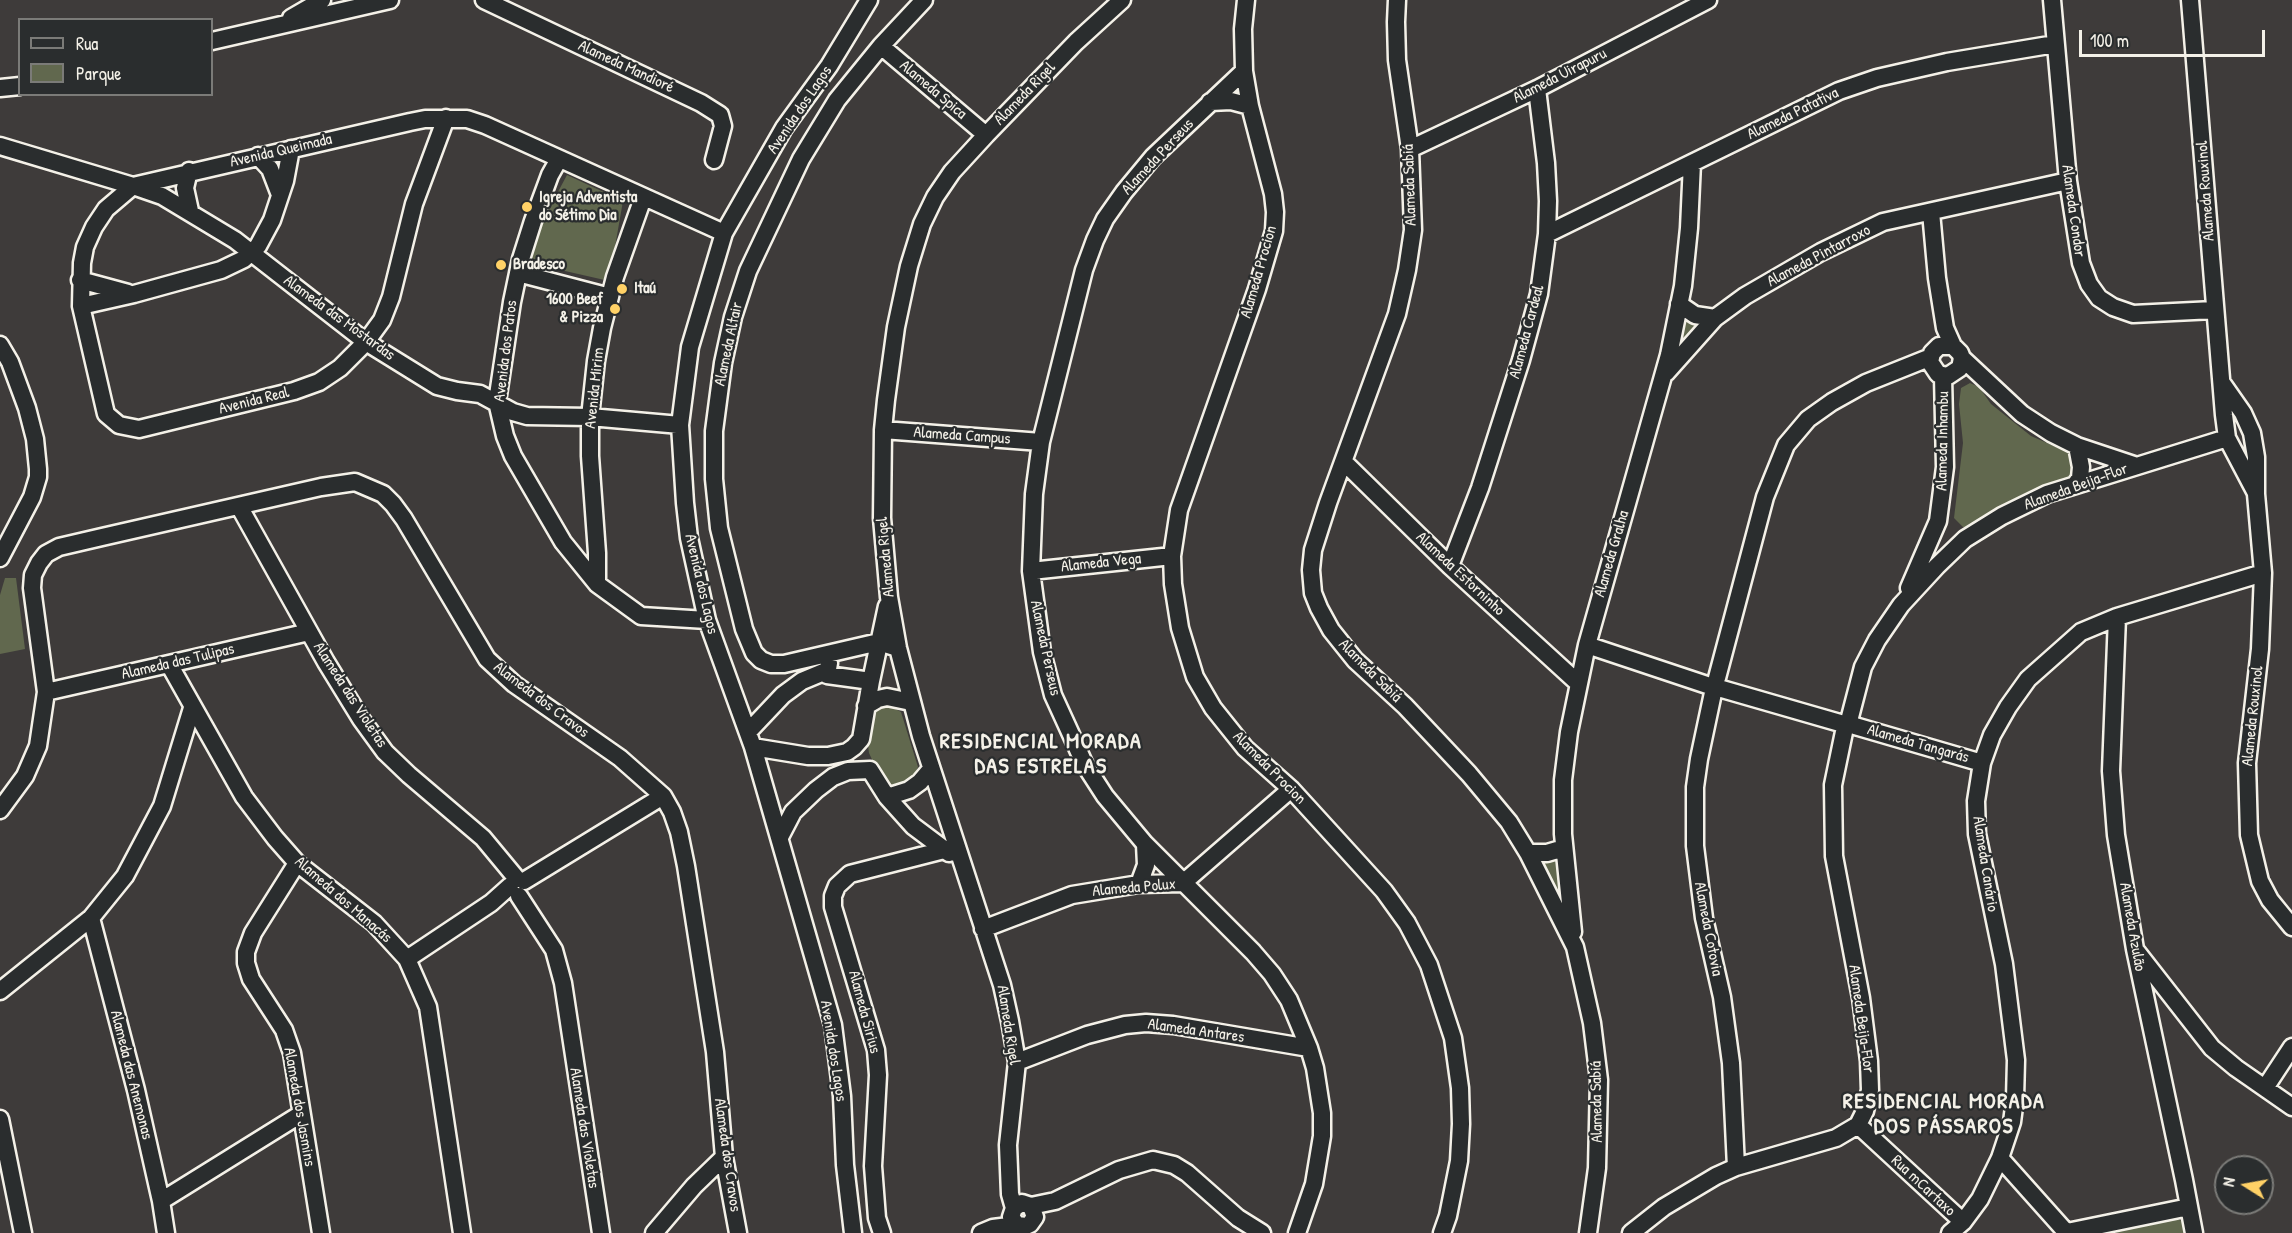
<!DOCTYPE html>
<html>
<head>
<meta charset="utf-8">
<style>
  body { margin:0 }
  #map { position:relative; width:2292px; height:1233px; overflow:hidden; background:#3e3b3a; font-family:"Patrick Hand",sans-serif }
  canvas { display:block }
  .legend { position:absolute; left:18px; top:18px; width:195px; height:78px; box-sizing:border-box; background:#2a2d2e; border:2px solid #7b7b78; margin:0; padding:8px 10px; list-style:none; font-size:18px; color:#f4f1e8 }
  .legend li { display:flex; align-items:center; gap:12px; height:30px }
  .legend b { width:30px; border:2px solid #7b7b78 }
  .north { position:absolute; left:2214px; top:1155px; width:60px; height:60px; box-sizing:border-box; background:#2a2d2e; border:2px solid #7b7b78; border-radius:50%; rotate:281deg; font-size:16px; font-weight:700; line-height:24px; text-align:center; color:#f4f1e8 }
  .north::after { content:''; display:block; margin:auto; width:21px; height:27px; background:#ffd166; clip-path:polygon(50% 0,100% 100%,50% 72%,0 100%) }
  .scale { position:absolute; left:2079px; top:30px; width:186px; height:27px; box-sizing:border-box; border:3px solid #f4f1e8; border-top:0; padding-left:8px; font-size:18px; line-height:21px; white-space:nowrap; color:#f4f1e8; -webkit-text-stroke:4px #2a2d2e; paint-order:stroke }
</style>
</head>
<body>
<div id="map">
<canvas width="2292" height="1233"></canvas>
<ul class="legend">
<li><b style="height:8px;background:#2a2d2e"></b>Rua</li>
<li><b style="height:16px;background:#61684e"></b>Parque</li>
</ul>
<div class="north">N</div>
<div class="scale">100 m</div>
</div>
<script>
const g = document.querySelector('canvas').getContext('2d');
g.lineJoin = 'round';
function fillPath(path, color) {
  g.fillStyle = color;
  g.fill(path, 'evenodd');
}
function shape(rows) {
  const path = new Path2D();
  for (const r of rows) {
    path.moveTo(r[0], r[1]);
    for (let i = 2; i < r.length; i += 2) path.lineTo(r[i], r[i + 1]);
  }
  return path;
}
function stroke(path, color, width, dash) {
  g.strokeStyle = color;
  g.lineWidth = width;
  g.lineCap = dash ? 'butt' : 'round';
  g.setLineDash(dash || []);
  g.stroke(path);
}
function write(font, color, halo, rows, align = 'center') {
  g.font = font + ' "Patrick Hand",sans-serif';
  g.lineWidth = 4.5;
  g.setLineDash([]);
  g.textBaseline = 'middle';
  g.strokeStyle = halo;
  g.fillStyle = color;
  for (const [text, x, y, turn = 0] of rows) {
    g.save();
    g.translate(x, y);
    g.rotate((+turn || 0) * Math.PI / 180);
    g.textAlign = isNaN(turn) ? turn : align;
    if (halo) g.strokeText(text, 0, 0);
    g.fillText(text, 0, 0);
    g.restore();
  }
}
fillPath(shape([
  [567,175,623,201,609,281,521,261],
  [1685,317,1697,323,1698,327,1679,349,1681,322],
  [1970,383,1979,387,1991,404,2031,436,2068,452,2073,466,2069,479,2004,504,1975,527,1963,527,1954,518,1963,443,1959,404,1961,388],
  [5,578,16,578,25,649,0,654,0,595],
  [878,705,892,707,901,712,918,767,912,780,892,787,880,777,869,753,866,731,869,711],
  [1558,858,1559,898,1539,863,1549,862],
  [2170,1217,2182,1221,2189,1233,2096,1233]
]), '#61684e');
const minor = shape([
  [484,0,701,103,720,115,723,126,714,160],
  [1246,0,1243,29,1244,71,1250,106,1273,194,1275,212,1274,231,1257,289,1179,510,1172,556,1173,584,1180,628,1195,677,1213,708,1245,748,1291,789,1384,891,1407,923,1429,965,1453,1038,1460,1088,1461,1124,1459,1161,1448,1216,1442,1233],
  [1397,0,1396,22,1397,60,1410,149,1413,230,1407,270,1397,314,1328,503,1313,550,1311,570,1313,593,1319,608,1331,630,1355,660,1405,706,1469,774,1509,822,1528,853,1575,947,1592,1023,1599,1080,1597,1168,1588,1233],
  [2052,0,2068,181,2081,263,2089,284,2099,298,2113,307,2133,314,2214,310],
  [2190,0,2224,415,2227,438,2256,493],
  [291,18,322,0],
  [212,41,390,0],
  [881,46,986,135],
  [1244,71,1153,157,1124,192,1105,219,1095,240,1084,270,1041,442,1034,494,1031,571,1042,652,1053,695,1085,765,1105,796,1145,844,1253,952,1272,974,1289,1000,1309,1048,1315,1068,1322,1113,1322,1136,1314,1184,1297,1233],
  [0,88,20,86],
  [1210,102,1231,101,1250,106],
  [446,118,414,204,391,297,382,320,366,342,340,368,319,382,294,391,139,429,119,425,106,414,81,306,82,263,85,247,94,227,106,209,133,186,162,196,235,240,366,342,437,386,457,391,480,394,513,412,527,416,590,417,680,425],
  [0,146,133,186,410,122,425,119,467,119,485,125,724,233],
  [1410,149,1537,89,1708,0],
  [258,156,270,169,280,195],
  [559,159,550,175,533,221,521,259,512,302,497,402,505,436,513,456,563,542,597,584,641,616,707,620],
  [189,171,185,188,190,211],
  [1931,212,1937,278,1945,328,1953,346],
  [1547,234,1839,91,1877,78,1947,62,2055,44],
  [518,273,610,297],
  [80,280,128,293],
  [1679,304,1695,315,1715,318],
  [81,306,134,294,221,270,244,259,258,246,272,220,285,181,291,149],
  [0,345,10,362,27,408,35,439,38,469,38,477,32,497,0,558],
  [1962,358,1960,368,1948,376,1938,374,1930,362,1932,353,1939,346,1953,346,1960,353,1962,358,2022,414,2051,433,2077,446,2134,465],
  [1666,373,1715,318,1745,296,1821,252,1883,222,2068,181],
  [2222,383,2243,413,2252,433,2256,457,2256,494,2263,573,2260,649,2247,763,2249,835,2260,881,2270,900,2292,927],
  [883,430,1041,442],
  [1344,462,1450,566,1578,683],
  [2075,485,2080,478,2081,467,2077,446],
  [239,506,326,662,361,719,385,752,409,775,483,838,517,879],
  [1450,566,1480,488,1521,360,1539,294,1547,234,1548,201,1546,163,1537,89],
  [1031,571,1172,556],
  [597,584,597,553,590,456,590,417,596,361,602,328,615,277,643,198],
  [1909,588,1938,521,1945,467,1943,376],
  [2117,617,2111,771,2116,835,2135,949,2184,1180,2194,1233],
  [1587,645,1707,685],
  [898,648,879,642,784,664,771,664,761,660,754,653,744,629,719,528,714,479,714,431,723,363,733,317,748,271,801,159,837,100,881,46,924,0],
  [829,663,827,675,871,681],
  [169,664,244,797,275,838,297,863,374,923,407,959,428,1007,462,1233],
  [1717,678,1765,497,1786,445,1808,419,1832,402,1866,383,1931,357],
  [1722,689,1840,723],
  [46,692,309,632],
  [1713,693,1699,759,1695,787,1695,846,1704,918,1722,997,1731,1063,1736,1167],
  [866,706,878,699,887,697,911,702],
  [1850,717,1863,667,1877,640,1901,605,1937,566,1965,539,2002,516,2047,494,2227,438],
  [1855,726,1982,763],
  [748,732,783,695,802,681,826,671],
  [753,747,808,756,828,756,847,752,854,747,861,739,871,681,887,606],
  [887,797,909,790,920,782,931,769],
  [0,810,25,776,38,746,46,692,32,588,33,575,39,563,46,554,59,547,102,537,321,487,355,482,383,494,393,504,404,519,487,659,514,684,620,758,663,796,672,812,679,832,686,866,715,1052,724,1157,738,1233],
  [780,837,793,812,816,790,833,777,848,771,870,770,887,797,913,826,949,853],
  [1528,853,1547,853,1564,848],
  [297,863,253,933,246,952,246,963,251,979,284,1030,292,1053,321,1233],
  [524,881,663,796],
  [1139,884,1146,865,1145,844],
  [519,896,554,950,563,983,601,1233],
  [91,918,136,1090,161,1201,166,1233],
  [983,929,1072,895,1139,884,1183,883,1291,789],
  [1573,932,1563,834,1563,780,1569,732,1587,645,1669,355,1683,286,1689,228,1692,163],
  [2137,952,2212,1048,2236,1068,2292,1107],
  [407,959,491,903,510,886],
  [0,991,91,918,125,876,162,806,192,708],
  [1017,1062,1087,1035,1125,1025,1146,1023,1173,1025,1309,1048],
  [2265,1088,2292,1047],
  [0,1119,23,1233],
  [1858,1125,1963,1222],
  [2000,1158,2067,1233],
  [161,1201,301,1114],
  [1031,1206,1055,1201,1119,1170,1153,1160,1174,1165,1187,1173,1238,1218,1262,1233],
  [1014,1208,1010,1194,1008,1145,1017,1062,1010,1021,1002,985,921,736,898,648,889,597,882,518,883,430,886,400,896,327,909,266,922,224,935,197,952,172,986,135,1076,42,1122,0],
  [2067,1232,2189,1207],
  [654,1233,694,1186,724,1157],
  [853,1233,845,1165,842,1096,833,1025,753,747,707,620,689,538,685,503,680,425,690,347,724,233,784,128,829,66,869,0],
  [882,1233,877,1218,873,1166,878,1075,876,1050,833,907,833,896,837,886,850,874,944,850],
  [981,1233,993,1228,1017,1225,1026,1226,1030,1224,1035,1217,1031,1206,1022,1203,1014,1208,1011,1217,1017,1225],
  [1631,1233,1664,1207,1716,1176,1736,1167,1836,1138,1858,1125,1865,1111,1870,1090,1869,1061,1861,998,1834,856,1833,785,1844,732],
  [1950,1233,1963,1222,1980,1199,2000,1158,2012,1122,2015,1099,2016,1060,2004,964,1977,834,1976,801,1982,763,1992,735,2008,707,2028,679,2081,632,2117,617,2263,573]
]);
stroke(minor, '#f4f1e8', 21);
stroke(minor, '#2a2d2e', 16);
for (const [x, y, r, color] of [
  [527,207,6,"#ffd166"],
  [501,265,6,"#ffd166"],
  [622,289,6,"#ffd166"],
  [615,309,6,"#ffd166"]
]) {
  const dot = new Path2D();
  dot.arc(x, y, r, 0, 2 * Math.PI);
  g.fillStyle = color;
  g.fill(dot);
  stroke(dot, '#2a2d2e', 2);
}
write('16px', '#f4f1e8', '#2a2d2e', [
  ["Alameda Mandioré",626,67,25],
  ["Alameda Uirapuru",1560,76,-27],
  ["Alameda Spica",933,90,40],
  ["Alameda Rigel",1025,94,-46],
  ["Avenida dos Lagos",800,110,-56],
  ["Alameda Patativa",1793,114,-26],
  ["Avenida Queimada",281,151,-13],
  ["Alameda Perseus",1158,157,-47],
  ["Alameda Sabiá",1410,185,-92],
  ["Alameda Rouxinol",2206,191,-94],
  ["Alameda Condor",2073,211,82],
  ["Alameda Pintarroxo",1819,256,-28],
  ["Alameda Procion",1259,272,-74],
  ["Alameda das Mostardas",339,318,36],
  ["Alameda Cardeal",1527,332,-75],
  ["Alameda Altair",729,344,-78],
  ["Avenida dos Patos",506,351,-83],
  ["Avenida Mirim",595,388,-84],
  ["Avenida Real",254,401,-14],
  ["Alameda Campus",962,436,4],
  ["Alameda Inhambu",1943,441,-89],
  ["Alameda Beija-Flor",2076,487,-20],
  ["Alameda Gralha",1612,554,-74],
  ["Alameda Rigel",886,557,-95],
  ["Alameda Vega",1101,563,-6],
  ["Alameda Estorninho",1460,574,43],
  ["Avenida dos Lagos",701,584,77],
  ["Alameda Perseus",1045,648,78],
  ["Alameda das Tulipas",178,662,-13],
  ["Alameda Sabiá",1370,671,45],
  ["Alameda das Violetas",350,695,57],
  ["Alameda dos Cravos",541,700,37],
  ["Alameda Rouxinol",2253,716,-84],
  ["Alameda Tangarás",1918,744,16],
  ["Alameda Procion",1269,768,45],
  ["Alameda Canário",1985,864,81],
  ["Alameda Polux",1134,888,-5],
  ["Alameda dos Manacás",343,900,41],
  ["Alameda Azulão",2132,927,80],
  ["Alameda Cotovia",1708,929,79],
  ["Alameda Sirius",864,1012,75],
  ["Alameda Beija-Flor",1861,1019,82],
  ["Alameda Rigel",1008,1025,81],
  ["Alameda Antares",1196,1031,8],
  ["Avenida dos Lagos",833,1051,81],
  ["Alameda das Anemonas",131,1075,76],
  ["Alameda Sabiá",1597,1102,-91],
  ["Alameda dos Jasmins",299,1107,80],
  ["Alameda das Violetas",584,1128,81],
  ["Alameda dos Cravos",727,1155,82],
  ["Rua mCartaxo",1923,1186,43]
]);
write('bold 16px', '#f4f1e8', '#2a2d2e', [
  ["Igreja Adventista",539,198],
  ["do Sétimo Dia",539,216],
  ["Bradesco",513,265],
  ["Itaú",634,289],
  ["1600 Beef",603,300,"right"],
  ["& Pizza",603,318,"right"]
], 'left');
g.letterSpacing = '1.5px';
write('bold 22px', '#f4f1e8', '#2a2d2e', [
  ["RESIDENCIAL MORADA",1041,742],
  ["DAS ESTRELAS",1041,767],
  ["RESIDENCIAL MORADA",1944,1102],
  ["DOS PÁSSAROS",1944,1127]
]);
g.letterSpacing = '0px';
</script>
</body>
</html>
